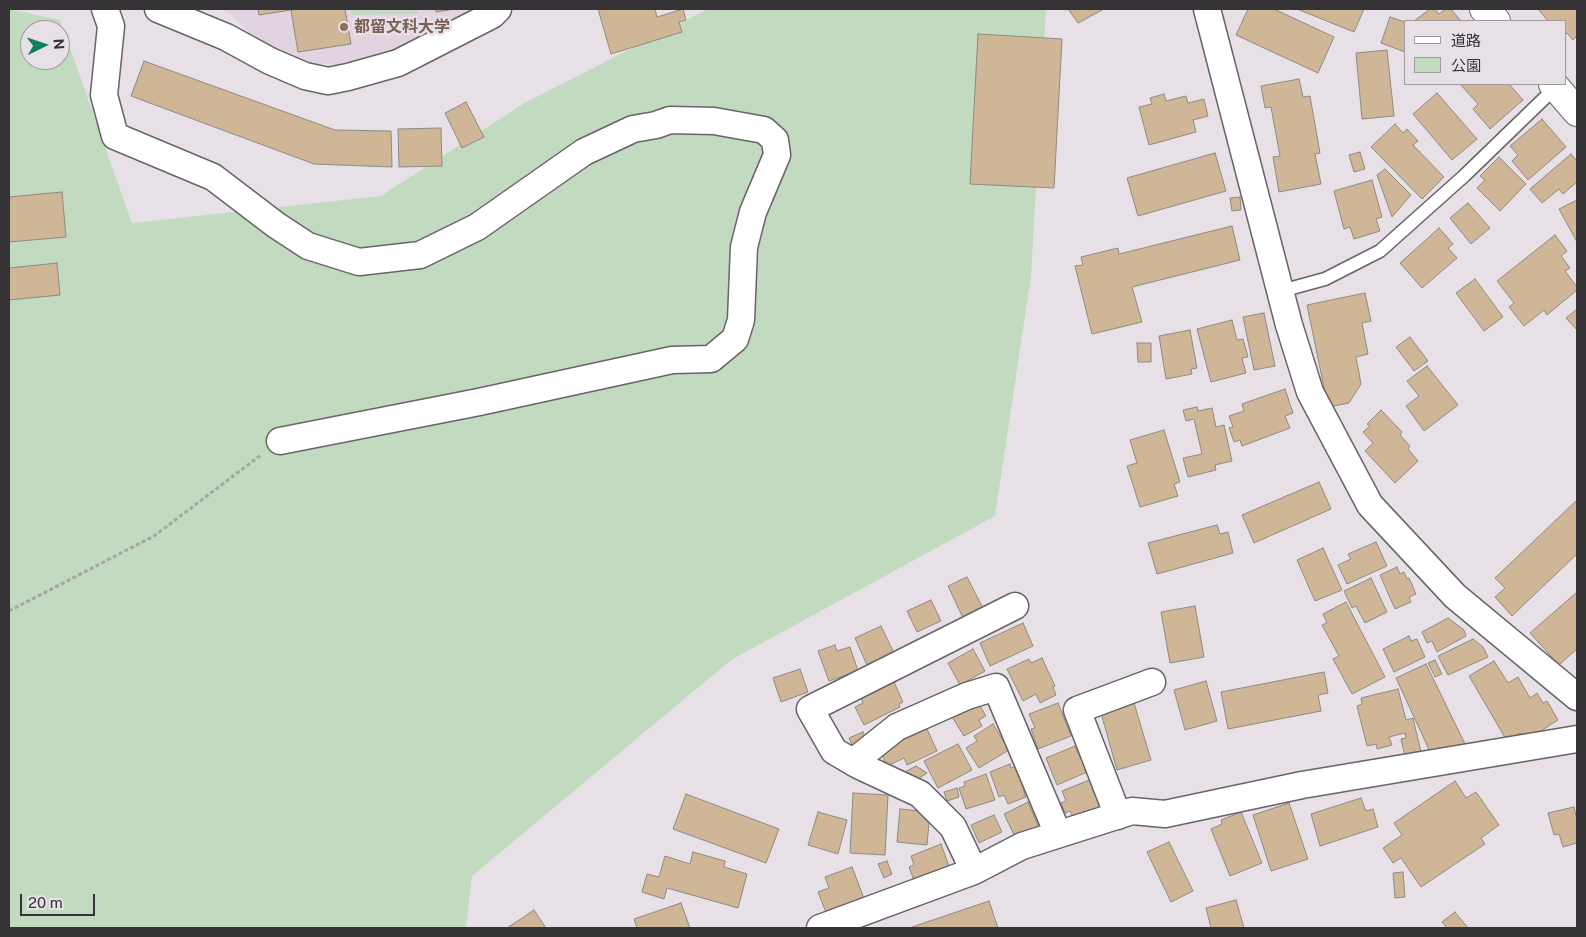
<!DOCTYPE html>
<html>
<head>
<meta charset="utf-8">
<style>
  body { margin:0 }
  #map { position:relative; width:1586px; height:937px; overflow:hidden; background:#e8e0e7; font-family:"Public Sans","Noto Sans JP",sans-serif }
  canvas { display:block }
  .frame { position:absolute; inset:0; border:10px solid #363336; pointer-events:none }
  .legend { position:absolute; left:1404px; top:20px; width:162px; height:65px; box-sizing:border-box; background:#e8e0e7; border:1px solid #a19ba0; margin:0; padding:6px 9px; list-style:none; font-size:15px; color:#363336 }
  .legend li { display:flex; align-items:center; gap:10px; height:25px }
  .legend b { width:25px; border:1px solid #a19ba0 }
  .north { position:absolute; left:20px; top:20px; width:50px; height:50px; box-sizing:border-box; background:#e8e0e7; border:1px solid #a19ba0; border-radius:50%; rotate:86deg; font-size:14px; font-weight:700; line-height:20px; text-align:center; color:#363336 }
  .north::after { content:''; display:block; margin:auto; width:18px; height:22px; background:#0d805d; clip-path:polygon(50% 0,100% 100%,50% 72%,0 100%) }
  .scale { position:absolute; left:20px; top:894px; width:75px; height:22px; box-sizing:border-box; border:2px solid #363336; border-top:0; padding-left:6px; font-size:15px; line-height:18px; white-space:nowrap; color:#363336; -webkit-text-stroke:4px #e8e0e7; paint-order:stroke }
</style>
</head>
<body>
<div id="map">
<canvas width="1586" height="937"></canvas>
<div class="frame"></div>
<ul class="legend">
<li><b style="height:6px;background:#fff"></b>道路</li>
<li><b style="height:14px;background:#c2dac0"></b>公園</li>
</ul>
<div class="north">N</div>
<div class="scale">20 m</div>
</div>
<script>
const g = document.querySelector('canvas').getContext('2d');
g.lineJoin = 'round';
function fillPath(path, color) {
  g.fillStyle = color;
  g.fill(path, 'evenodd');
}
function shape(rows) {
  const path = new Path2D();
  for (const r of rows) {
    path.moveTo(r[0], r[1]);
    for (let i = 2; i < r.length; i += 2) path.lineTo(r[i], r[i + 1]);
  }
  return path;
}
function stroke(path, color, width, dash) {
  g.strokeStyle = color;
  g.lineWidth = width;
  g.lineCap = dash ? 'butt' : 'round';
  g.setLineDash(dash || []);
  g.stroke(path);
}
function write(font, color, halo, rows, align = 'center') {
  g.font = font + ' "Public Sans","Noto Sans JP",sans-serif';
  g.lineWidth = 5;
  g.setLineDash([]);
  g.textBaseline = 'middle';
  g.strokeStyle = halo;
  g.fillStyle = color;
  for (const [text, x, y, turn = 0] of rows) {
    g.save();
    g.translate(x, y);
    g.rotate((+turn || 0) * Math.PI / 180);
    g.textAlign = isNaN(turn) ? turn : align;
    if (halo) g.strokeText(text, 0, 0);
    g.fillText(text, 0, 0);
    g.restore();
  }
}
fillPath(shape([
  [222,9,476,9,397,51,370,59,336,64,306,64,252,36,230,14]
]), '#e1d3df');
fillPath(shape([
  [9,9,60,20,132,223,381,196,523,104,708,9,1046,9,1031,276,995,516,731,660,472,876,466,928,9,928],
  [30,30,60,30,60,60,30,60],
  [351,9,418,9,418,14,352,15]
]), '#c2dac0');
const building = shape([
  [258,9,297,9,259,15,258,9],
  [297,9,345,9,351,44,298,52,291,10,297,9],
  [436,9,455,9,436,12,436,9],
  [598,9,655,9,657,17,683,9,686,20,679,22,682,32,611,54,598,9],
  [1068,9,1104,9,1078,23,1068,9],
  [1248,9,1274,9,1334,37,1318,73,1236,35,1248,9],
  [1297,9,1364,9,1354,32,1297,9],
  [1430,9,1435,9,1439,14,1446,9,1451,9,1461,21,1414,21,1430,9],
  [1538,9,1577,9,1577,36,1573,40,1567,33,1565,35,1565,21,1548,21,1538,9],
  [1390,17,1405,22,1405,52,1381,43,1390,17],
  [978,34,1062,39,1054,188,970,184,978,34],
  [1387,50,1394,116,1362,119,1356,53,1387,50],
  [144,61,335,130,391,131,392,167,314,164,131,96,144,61],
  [1299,79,1303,97,1310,96,1320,153,1315,154,1321,184,1279,192,1273,157,1280,156,1271,107,1265,108,1261,86,1299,79],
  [1460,84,1509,84,1523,100,1490,129,1473,109,1478,104,1460,84],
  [1437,93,1477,139,1452,160,1413,114,1437,93],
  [1164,94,1166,101,1186,96,1188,103,1204,99,1208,116,1193,120,1196,132,1149,145,1139,107,1152,104,1150,98,1164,94],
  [466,102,484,137,462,148,445,113,466,102],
  [1542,119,1566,147,1528,180,1512,161,1518,155,1510,146,1542,119],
  [1395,124,1403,133,1407,129,1418,141,1413,145,1444,177,1422,199,1371,147,1395,124],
  [441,128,442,166,399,167,398,129,441,128],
  [1360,152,1365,169,1354,172,1349,155,1360,152],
  [1215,153,1226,191,1138,216,1127,178,1215,153],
  [1571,154,1577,161,1577,182,1563,194,1559,189,1542,203,1530,189,1571,154],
  [1499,157,1526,184,1500,211,1477,188,1485,180,1480,176,1499,157],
  [1385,169,1411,195,1392,217,1377,175,1385,169],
  [1372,180,1382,217,1376,219,1380,231,1354,239,1350,227,1344,229,1334,191,1372,180],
  [62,192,66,237,9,242,9,197,62,192],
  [1240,197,1241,210,1232,211,1230,198,1240,197],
  [1577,200,1577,242,1559,209,1577,200],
  [1468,203,1490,228,1471,244,1450,218,1468,203],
  [1232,226,1240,260,1132,287,1142,322,1092,334,1075,266,1083,265,1081,257,1118,248,1119,254,1232,226],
  [1439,228,1453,244,1448,248,1457,258,1422,288,1400,263,1439,228],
  [1555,235,1567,251,1561,256,1570,268,1565,271,1577,287,1577,290,1547,315,1544,310,1524,326,1509,307,1514,303,1497,281,1555,235],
  [57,263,60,295,9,300,9,268,57,263],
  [1475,279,1503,317,1484,331,1456,293,1475,279],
  [1365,293,1371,321,1362,323,1368,354,1356,357,1361,384,1349,403,1328,407,1307,305,1365,293],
  [1577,309,1577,328,1576,329,1566,318,1577,309],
  [1264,313,1275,366,1254,370,1243,317,1264,313],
  [1232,320,1237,340,1243,339,1248,357,1242,358,1246,373,1211,382,1197,329,1232,320],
  [1190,330,1197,368,1191,369,1192,374,1166,379,1159,336,1190,330],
  [1410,337,1428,361,1414,371,1396,347,1410,337],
  [1137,343,1151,343,1151,362,1138,362,1137,343],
  [1427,366,1458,405,1424,431,1406,406,1419,396,1407,381,1427,366],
  [1285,389,1293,413,1285,416,1290,428,1242,446,1240,440,1234,442,1229,428,1233,427,1229,416,1244,411,1242,404,1285,389],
  [1197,407,1198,411,1212,408,1216,427,1224,425,1232,461,1215,465,1216,470,1188,477,1183,458,1202,454,1194,419,1186,421,1183,410,1197,407],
  [1381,410,1402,432,1400,435,1410,446,1408,449,1418,461,1395,483,1365,451,1373,443,1363,432,1370,426,1367,424,1381,410],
  [1164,430,1180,482,1174,484,1178,496,1140,507,1127,466,1137,463,1130,440,1164,430],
  [1319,482,1331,509,1254,543,1242,515,1319,482],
  [1577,500,1577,554,1512,616,1495,597,1505,588,1495,578,1577,500],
  [1217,525,1220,534,1228,532,1233,553,1157,574,1148,543,1217,525],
  [1376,542,1387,566,1347,584,1338,565,1351,559,1348,554,1376,542],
  [1323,548,1342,590,1315,601,1297,560,1323,548],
  [1397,567,1400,574,1404,572,1407,579,1409,578,1416,594,1409,597,1411,602,1395,609,1380,575,1397,567],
  [967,577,984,610,964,620,948,586,967,577],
  [1371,578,1387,612,1365,623,1356,606,1352,608,1344,591,1371,578],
  [1577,592,1577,649,1559,665,1530,633,1577,592],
  [931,600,941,621,917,632,907,611,931,600],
  [1346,602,1385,677,1352,694,1333,659,1339,656,1322,625,1327,623,1323,614,1346,602],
  [1195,606,1204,657,1170,663,1161,612,1195,606],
  [1448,618,1464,630,1466,636,1437,652,1432,641,1427,643,1422,632,1448,618],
  [1023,623,1033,646,990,666,980,643,1023,623],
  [881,626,894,653,867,665,855,638,881,626],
  [1409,636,1411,641,1417,639,1425,657,1394,672,1383,649,1409,636],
  [1473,639,1483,647,1488,657,1448,675,1438,656,1473,639],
  [835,645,837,651,850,647,858,671,829,681,818,651,835,645],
  [973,649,985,671,960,685,948,663,973,649],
  [1042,658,1055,686,1053,687,1056,695,1040,703,1036,694,1023,701,1007,669,1029,659,1031,663,1042,658],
  [1435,660,1442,674,1435,677,1428,663,1435,660],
  [1494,661,1508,683,1518,677,1530,698,1537,693,1543,703,1547,701,1558,720,1525,741,1520,733,1507,741,1469,676,1494,661],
  [1426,664,1467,748,1432,756,1396,678,1426,664],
  [800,669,808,692,781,702,773,678,800,669],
  [1324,672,1328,693,1318,695,1321,711,1228,729,1221,692,1324,672],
  [1206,681,1217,721,1185,730,1174,690,1206,681],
  [894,682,903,702,899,704,900,707,864,725,855,707,863,703,861,698,894,682],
  [1398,689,1406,720,1413,718,1422,756,1406,760,1401,739,1406,738,1405,733,1389,737,1392,745,1377,749,1376,744,1367,746,1357,706,1362,704,1361,698,1398,689],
  [976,699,986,716,979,720,982,726,964,736,949,712,976,699],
  [1058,703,1071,736,1038,749,1031,729,1035,728,1029,714,1058,703],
  [1134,703,1151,760,1117,770,1101,713,1134,703],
  [993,724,1009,750,979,768,966,748,977,741,974,736,993,724],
  [927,729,937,751,907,765,904,758,887,766,880,750,927,729],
  [863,732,868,743,854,750,849,738,863,732],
  [958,744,972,770,938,788,924,761,958,744],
  [1075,746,1087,772,1057,785,1046,758,1075,746],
  [1010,764,1011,768,1020,764,1029,787,1023,789,1026,797,1008,804,1004,795,999,797,990,772,1010,764],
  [916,766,927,773,915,781,903,773,916,766],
  [986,774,995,800,966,809,959,788,965,786,964,782,986,774],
  [1092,779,1103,807,1074,819,1070,811,1065,813,1061,803,1066,801,1062,791,1092,779],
  [1455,781,1466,798,1476,792,1499,825,1481,838,1485,844,1421,887,1401,858,1393,863,1383,848,1402,835,1394,823,1455,781],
  [957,788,959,797,947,801,944,792,957,788],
  [853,793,888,795,885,855,850,853,853,793],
  [686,794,779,829,766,863,673,829,686,794],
  [1361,798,1366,811,1373,809,1378,827,1320,846,1311,814,1361,798],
  [1028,802,1039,828,1016,839,1004,814,1028,802],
  [1289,803,1308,859,1271,871,1253,815,1289,803],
  [1574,807,1577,820,1577,843,1563,847,1559,834,1554,835,1548,813,1574,807],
  [900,809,930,812,927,845,897,842,900,809],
  [818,812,847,820,838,854,808,845,818,812],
  [1241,812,1262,863,1230,876,1211,829,1222,824,1221,820,1241,812],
  [994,815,1002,832,979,843,971,825,994,815],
  [1169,842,1193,891,1171,902,1147,852,1169,842],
  [941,844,951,872,916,886,909,867,914,865,911,856,941,844],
  [693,852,725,861,724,867,747,874,738,908,667,888,664,899,642,892,647,874,659,877,665,856,690,864,693,852],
  [887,861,892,874,884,878,878,864,887,861],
  [852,867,865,901,827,915,818,892,829,888,825,877,852,867],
  [1403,872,1405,897,1395,898,1393,873,1403,872],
  [1236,900,1244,928,1211,928,1206,908,1236,900],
  [989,901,998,928,909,928,989,901],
  [681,903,690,928,637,928,634,919,681,903],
  [534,910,546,928,507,928,534,910],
  [1455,912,1468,928,1447,928,1442,922,1455,912]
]);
fillPath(building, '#ceb697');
stroke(building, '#8e8982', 1);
const lane = shape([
  [1281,291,1325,279,1380,251,1464,176,1556,87]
]);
const street = shape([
  [105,9,111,26,104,95,115,136,213,177,276,225,308,246,359,262,420,255,477,227,584,152,633,129,656,125,670,120,714,121,764,130,775,140,777,155,753,212,744,247,741,320,735,339,711,359,672,360,479,402,280,441],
  [158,9,226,37,270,61,305,76,328,81,348,77,398,63,492,15,498,9],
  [1207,9,1289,325,1310,392,1370,505,1455,596,1577,697],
  [853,762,897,727,967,696,996,687,1058,834],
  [1118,816,1077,710,1152,682],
  [974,871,953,827,920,794,858,765,834,751,810,709,1015,606],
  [820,928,974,871,1022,846,1132,811,1165,814,1302,785,1577,739]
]);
const highway = shape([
  [1484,9,1496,21],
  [1553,84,1577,112]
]);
stroke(lane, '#696368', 15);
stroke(street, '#696368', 29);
stroke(highway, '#696368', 30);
stroke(shape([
  [9,611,154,536,261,455]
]), '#a9a3a8', 3, [4, 2.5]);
stroke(lane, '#fff', 12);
stroke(street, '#fff', 26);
stroke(highway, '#fff', 28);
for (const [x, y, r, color] of [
  [344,27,5,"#8d6e63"]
]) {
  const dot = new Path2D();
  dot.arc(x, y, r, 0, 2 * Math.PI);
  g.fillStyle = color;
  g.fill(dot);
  stroke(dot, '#e8e0e7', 2);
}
write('bold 16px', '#785e54', '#e8e0e7', [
  ["都留文科大学",354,27]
], 'left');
</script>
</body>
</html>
